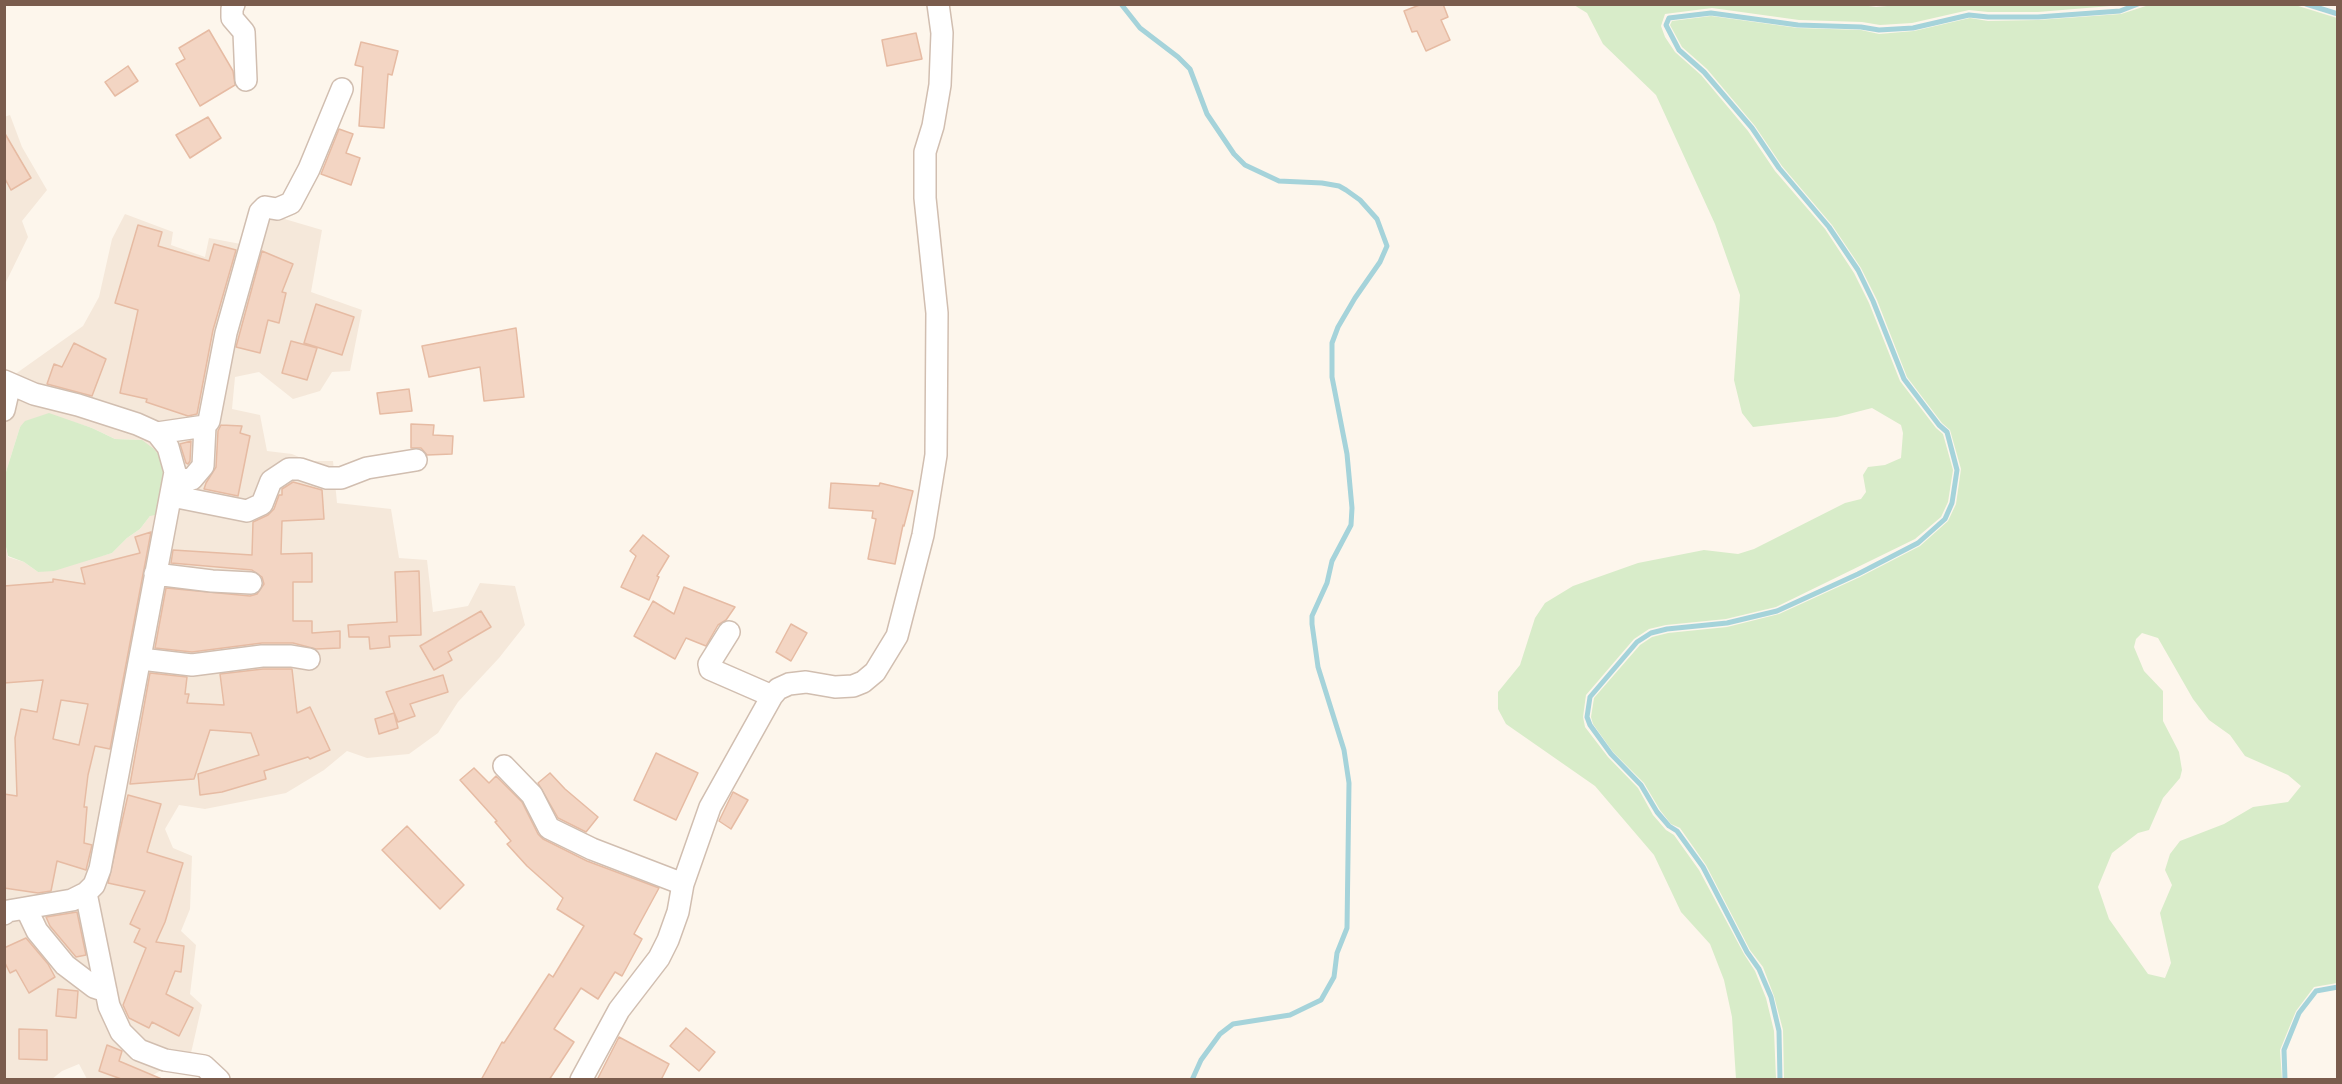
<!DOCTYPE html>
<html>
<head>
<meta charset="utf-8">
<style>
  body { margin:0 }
  #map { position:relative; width:2342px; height:1084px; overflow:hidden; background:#fdf6ec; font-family:Mulish,sans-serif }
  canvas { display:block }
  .frame { position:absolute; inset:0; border:6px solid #7a5c4d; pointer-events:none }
</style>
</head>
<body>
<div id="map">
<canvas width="2342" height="1084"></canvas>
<div class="frame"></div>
</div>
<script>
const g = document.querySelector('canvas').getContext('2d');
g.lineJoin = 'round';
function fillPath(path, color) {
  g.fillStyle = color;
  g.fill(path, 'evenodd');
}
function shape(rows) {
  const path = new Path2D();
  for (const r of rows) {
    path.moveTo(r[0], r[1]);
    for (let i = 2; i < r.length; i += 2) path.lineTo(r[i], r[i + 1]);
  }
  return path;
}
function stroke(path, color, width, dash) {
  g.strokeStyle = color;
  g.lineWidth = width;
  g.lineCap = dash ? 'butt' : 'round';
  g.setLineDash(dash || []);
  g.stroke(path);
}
fillPath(shape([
  [10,115,22,147,47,190,22,221,28,237,5,284,4,117],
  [254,210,322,230,311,292,362,310,350,371,332,372,320,391,293,399,259,372,235,377,232,409,260,415,267,451,292,454,308,461,333,461,337,503,391,509,399,558,427,560,433,612,468,606,480,583,515,586,525,625,499,658,458,702,438,733,409,754,367,758,347,751,324,770,286,793,205,809,179,805,165,829,173,848,192,856,190,909,181,931,196,945,190,994,202,1005,191,1053,153,1075,151,1079,87,1079,79,1064,62,1071,52,1079,5,1079,4,538,8,557,24,562,38,572,112,553,127,538,140,529,150,516,142,440,115,439,92,428,49,414,20,427,5,475,5,379,14,375,83,326,99,297,112,239,125,214,173,232,171,245,205,257,209,238,246,245]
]), '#f5e8da');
fillPath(shape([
  [1861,5,1876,7,1910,4,2123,5,2038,12,1988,12,1969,10,1912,23,1880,25,1862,22,1799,20,1712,8,1665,14,1661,26,1665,37,1675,52,1701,75,1748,131,1775,171,1825,229,1854,273,1869,303,1900,381,1936,428,1943,434,1953,470,1948,502,1941,517,1915,539,1776,607,1726,619,1666,625,1649,629,1634,639,1586,695,1583,717,1585,727,1608,757,1638,788,1653,815,1666,830,1674,835,1699,870,1744,954,1755,971,1766,998,1774,1031,1776,1079,1736,1079,1732,1017,1724,980,1710,944,1681,912,1654,855,1595,786,1506,724,1498,709,1498,692,1520,665,1535,618,1545,603,1573,586,1638,563,1704,550,1738,554,1754,549,1845,503,1861,499,1866,492,1863,475,1868,467,1885,465,1901,458,1903,433,1901,425,1872,408,1837,417,1753,427,1742,413,1734,380,1740,295,1715,224,1656,95,1603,44,1587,13,1574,5],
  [2149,5,2295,5,2337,18,2337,983,2314,987,2296,1011,2280,1050,2282,1079,1784,1079,1783,1030,1774,996,1763,967,1750,950,1706,865,1680,828,1671,824,1660,810,1644,783,1613,752,1593,724,1591,717,1594,698,1640,645,1652,637,1668,633,1727,627,1779,614,1860,577,1920,546,1948,521,1956,504,1961,469,1950,430,1942,423,1907,377,1877,300,1861,268,1832,225,1782,166,1755,126,1707,69,1682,47,1670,25,1672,21,1711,16,1798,28,1861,30,1879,34,1914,31,1970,18,1988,21,2038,20,2121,14],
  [2142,633,2158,638,2193,699,2209,720,2230,735,2245,756,2288,775,2301,786,2288,802,2253,807,2224,824,2180,841,2170,854,2165,870,2172,885,2160,913,2171,963,2165,978,2148,974,2109,919,2098,887,2112,853,2138,833,2149,830,2163,798,2180,778,2182,770,2179,752,2163,721,2163,691,2144,671,2134,647,2136,639],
  [49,413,92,428,115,439,142,440,154,449,162,459,167,475,160,514,150,516,140,529,127,538,112,553,54,571,38,572,24,562,8,556,4,538,5,475,20,427,25,421]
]), '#d8ecc9');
stroke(shape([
  [1121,4,1140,28,1178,57,1190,69,1207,114,1234,154,1245,165,1279,181,1322,183,1339,186,1346,190,1360,200,1377,219,1387,246,1380,262,1355,298,1338,327,1332,343,1332,377,1347,454,1352,508,1351,525,1332,561,1327,583,1312,616,1312,624,1318,667,1344,750,1349,783,1347,928,1337,953,1334,977,1321,1000,1290,1015,1233,1024,1220,1034,1201,1060,1192,1080],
  [2306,4,2338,14],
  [1780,1080,1779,1031,1771,997,1759,969,1747,952,1703,867,1677,831,1669,826,1657,812,1641,785,1611,754,1590,725,1587,717,1590,697,1637,642,1651,633,1667,629,1727,623,1777,611,1858,574,1918,543,1945,519,1952,503,1957,470,1947,432,1939,425,1904,379,1873,301,1858,270,1829,227,1779,168,1752,128,1704,72,1679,50,1666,25,1669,18,1711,13,1798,25,1861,27,1879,30,1913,28,1969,15,1988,17,2038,17,2120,11,2138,4],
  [2285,1080,2284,1050,2299,1013,2316,991,2338,987]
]), '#a5d3da', 5);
const building = shape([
  [1422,4,1443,4,1448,17,1441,20,1450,40,1426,51,1417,31,1412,32,1404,11,1422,4],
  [209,30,233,71,235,85,200,106,176,64,185,59,179,48,209,30],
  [916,33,922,59,887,66,882,40,916,33],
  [361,42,398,51,392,75,388,74,384,128,359,126,363,67,355,65,361,42],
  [128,66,138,81,115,96,105,82,128,66],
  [208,117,221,138,190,158,176,135,208,117],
  [339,129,353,134,346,153,360,158,351,185,321,174,339,129],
  [4,132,31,178,11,190,4,177,4,132],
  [138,225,162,232,158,246,209,261,214,244,236,250,213,330,197,414,188,416,146,402,147,399,120,393,138,310,115,303,138,225],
  [262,251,293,264,282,292,286,293,279,323,268,320,260,353,236,347,262,251],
  [316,304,354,317,342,355,304,343,316,304],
  [516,328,524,397,484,401,480,367,429,377,422,346,516,328],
  [291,341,317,348,307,380,282,373,291,341],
  [74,343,106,359,92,396,47,384,54,364,62,367,74,343],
  [409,389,412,411,380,414,377,393,409,389],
  [411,424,434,425,433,435,453,436,452,454,427,455,421,448,411,448,411,424],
  [221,425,242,426,240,433,250,436,238,496,204,489,206,483,216,467,218,431,221,425],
  [191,441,190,461,188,464,186,463,180,444,191,441],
  [293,482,322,490,324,519,282,521,281,554,312,553,312,582,293,582,293,621,312,621,312,633,340,631,340,648,316,649,293,643,262,643,192,652,155,648,166,588,250,596,257,594,264,584,262,577,252,570,171,563,173,550,252,555,253,522,268,515,274,509,279,495,282,495,282,489,293,482],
  [831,483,879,486,880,483,913,491,904,526,903,525,895,564,868,559,876,519,872,518,873,511,829,508,831,483],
  [151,532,110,749,95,746,88,775,84,807,87,807,84,843,92,845,86,870,57,861,51,891,38,893,4,888,4,794,17,796,15,738,21,709,37,712,43,680,4,683,4,586,53,582,53,579,85,584,81,568,140,553,135,537,151,532],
  [61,700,88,704,79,745,53,739,61,700],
  [643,535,669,556,657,576,659,577,649,600,621,587,636,556,630,551,643,535],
  [419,571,421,635,389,636,390,647,370,649,369,637,349,637,348,625,397,622,395,572,419,571],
  [684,587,735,607,726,620,718,625,706,646,686,638,675,659,634,636,653,601,674,614,684,587],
  [481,611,491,627,448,652,452,660,434,670,420,646,481,611],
  [791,624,807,633,791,661,776,652,791,624],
  [263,669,292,669,297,713,310,707,330,750,310,759,308,757,264,771,266,779,222,792,200,795,198,774,259,755,251,733,210,730,194,779,130,784,150,673,187,677,185,694,189,694,187,703,224,705,220,674,263,669],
  [443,675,448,692,410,704,415,716,398,722,386,692,443,675],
  [394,713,398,728,379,734,375,719,394,713],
  [656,753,698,773,676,820,634,800,656,753],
  [474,768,489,783,496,776,522,802,538,834,543,839,587,861,659,888,634,934,642,939,622,976,615,972,598,999,581,988,554,1029,574,1042,549,1080,481,1080,502,1042,504,1043,549,974,553,977,584,926,557,909,563,898,527,866,507,844,511,841,495,822,497,821,460,780,474,768],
  [550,773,565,789,598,817,586,832,558,818,538,783,550,773],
  [733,792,748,800,731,829,719,821,733,792],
  [128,795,161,804,147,852,183,863,165,922,156,942,184,946,181,972,175,971,166,994,193,1008,179,1036,152,1022,149,1028,129,1018,123,1005,146,948,134,942,140,929,130,924,145,891,108,883,128,795],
  [407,826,464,885,440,909,382,850,407,826],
  [77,912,86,955,76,957,50,926,46,917,77,912],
  [26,938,48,964,55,977,29,993,16,970,10,973,4,961,4,948,26,938],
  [58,989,78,991,76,1018,56,1016,58,989],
  [686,1028,715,1052,699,1071,670,1046,686,1028],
  [19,1029,47,1030,47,1060,19,1059,19,1029],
  [619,1037,669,1064,661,1080,597,1080,619,1037],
  [107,1045,122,1051,119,1061,164,1080,124,1080,99,1071,107,1045]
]);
fillPath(building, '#f3d5c3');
stroke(building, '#e6bba3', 1.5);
const street = shape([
  [234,4,232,9,232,18,244,32,246,80],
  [4,381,34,394,78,405,137,424,157,433,168,447,175,472,100,869,94,885,86,893,72,900,8,911,4,914],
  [4,410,10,384],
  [157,433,205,426,209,421,226,333,260,212,265,207,277,209,291,203,309,169,342,89],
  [175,480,192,479,203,466,205,426],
  [172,496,247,511,262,504,271,481,289,469,300,469,327,478,341,478,367,468,416,460],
  [155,574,212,581,251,583],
  [729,632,709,664,710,669,772,696],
  [141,659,192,665,262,656,291,656,309,659],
  [504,766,532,795,549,828,592,849,683,884],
  [86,893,109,1006,121,1032,139,1050,165,1060,204,1066,219,1080],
  [26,908,37,931,65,965,94,987,106,991],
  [581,1080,619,1010,659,958,668,940,678,912,683,884,710,807,772,696,778,689,789,684,806,682,835,687,853,686,863,682,875,672,897,636,923,535,936,455,937,313,925,198,925,152,933,126,940,85,942,33,938,4]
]);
stroke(street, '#d1beb0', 24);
stroke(street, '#fff', 21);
</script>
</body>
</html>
